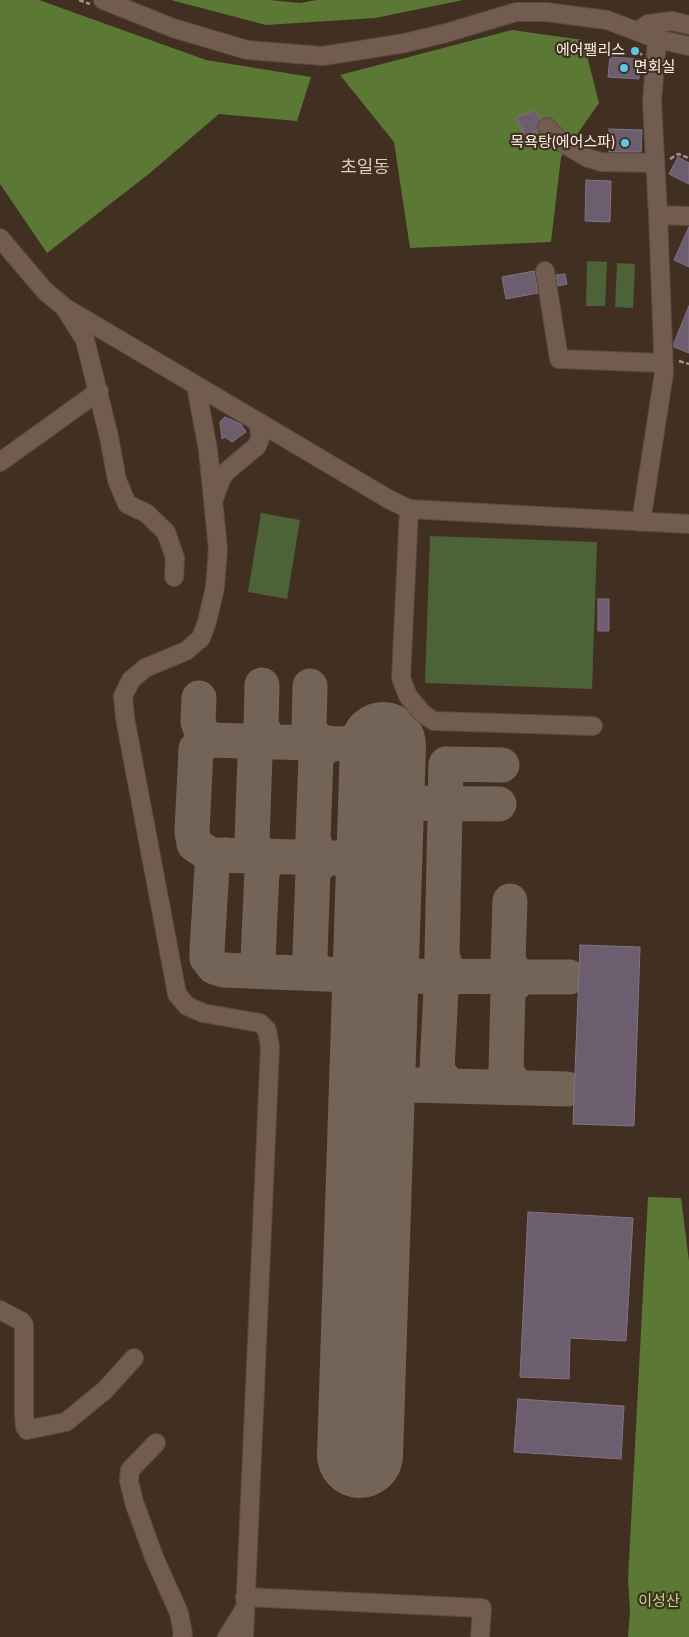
<!DOCTYPE html>
<html>
<head>
<meta charset="utf-8">
<style>
  body { margin:0 }
  canvas { display:block; background:#412f22 }
</style>
</head>
<body>
<canvas width="689" height="1637"></canvas>
<script>
const g = document.querySelector('canvas').getContext('2d');
g.lineJoin = 'round';
function fillPath(path, color) {
  g.fillStyle = color;
  g.fill(path, 'evenodd');
}
function shape(rows) {
  const path = new Path2D();
  for (const r of rows) {
    path.moveTo(r[0], r[1]);
    for (let i = 2; i < r.length; i += 2) path.lineTo(r[i], r[i + 1]);
  }
  return path;
}
function stroke(path, color, width, dash) {
  g.strokeStyle = color;
  g.lineWidth = width;
  g.lineCap = dash ? 'butt' : 'round';
  g.setLineDash(dash || []);
  g.stroke(path);
}
function write(font, color, halo, rows, align = 'center') {
  g.font = font + ' "Titillium Web","Noto Sans KR",sans-serif';
  g.lineWidth = 4.5;
  g.setLineDash([]);
  g.textBaseline = 'middle';
  g.strokeStyle = halo;
  g.fillStyle = color;
  for (const [text, x, y, turn = 0] of rows) {
    g.save();
    g.translate(x, y);
    g.rotate((+turn || 0) * Math.PI / 180);
    g.textAlign = isNaN(turn) ? turn : align;
    if (halo) g.strokeText(text, 0, 0);
    g.fillText(text, 0, 0);
    g.restore();
  }
}
fillPath(shape([
  [587,261,607,262,605,306,586,306],
  [617,263,635,264,633,308,615,307],
  [261,513,300,520,287,599,248,592],
  [430,536,597,542,592,689,425,683]
]), '#4e6237');
fillPath(shape([
  [0,0,39,0,206,60,311,77,297,121,219,114,150,173,47,253,0,184],
  [171,0,269,0,300,3,317,0,463,0,375,18,266,25],
  [512,30,583,40,599,103,561,157,551,242,410,248,394,142,340,75],
  [648,1197,681,1198,689,1261,689,1637,628,1637,630,1610,628,1580]
]), '#5b7835');
stroke(shape([
  [262,685,261,726,270,741,260,747,255,756,252,841,257,850,265,857],
  [310,686,309,727,311,733,322,743],
  [199,698,198,722,202,733,209,740],
  [381,803,499,804],
  [225,855,218,859,212,867,207,951,207,958,214,967,223,970,376,976,569,977],
  [328,858,317,852,313,838,316,757,328,743],
  [379,859,210,855,194,844,192,832,196,749,209,740,383,745],
  [510,901,508,960,513,970,522,977],
  [270,972,261,966,258,959,262,871,267,862,276,857],
  [321,974,311,963,310,955,313,871,318,865,328,858],
  [456,977,448,971,442,956,446,764,502,765],
  [522,977,508,990,506,1070,515,1086,527,1088],
  [372,1084,567,1089],
  [449,1086,437,1070,441,988,451,977]
]), '#746458', 35);
stroke(shape([
  [360,1455,383,745]
]), '#746458', 86);
const building = shape([
  [610,57,640,59,639,79,608,77,610,57],
  [535,110,540,119,537,130,525,136,516,118,535,110],
  [609,129,642,130,641,152,609,152,609,129],
  [678,157,689,163,689,184,669,174,678,157],
  [586,180,611,181,610,222,585,221,586,180],
  [689,227,689,267,674,260,689,227],
  [534,271,538,293,506,299,502,277,534,271],
  [565,274,567,284,558,286,556,275,565,274],
  [689,306,689,353,674,347,674,343,689,306],
  [225,417,241,424,246,432,232,442,225,437,222,439,220,422,225,417],
  [598,599,609,599,609,631,598,631,598,599],
  [580,945,640,947,634,1126,573,1124,580,945],
  [528,1212,633,1218,626,1341,570,1338,569,1379,520,1377,528,1212],
  [518,1399,624,1406,621,1459,514,1452,518,1399]
]);
fillPath(building, '#6c5d6f');
stroke(building, '#827284', 1);
const minor = shape([
  [103,0,173,28,247,50,323,56,405,43,446,33,516,12,546,12,607,20,657,39,689,46],
  [638,31,648,24,672,21,689,25],
  [657,39,652,102,658,215,689,216],
  [547,127,561,142,588,158,601,162,654,163],
  [0,238,45,291,64,307,390,500,409,509,689,524],
  [545,271,559,359,663,363],
  [66,310,85,340,109,437,117,480,127,504,146,513,166,532,175,558,174,577],
  [196,386,208,450,218,549,215,587,207,622,201,638,186,651,145,668,131,680,123,696,125,718,177,994,187,1006,203,1013,260,1023,267,1030,270,1047,244,1637],
  [0,462,99,391],
  [215,496,222,477,227,471,257,446,260,438,259,422],
  [409,509,401,678,408,696,423,714,434,721,593,726],
  [641,522,664,373,658,215],
  [0,1310,21,1321,24,1325,24,1413,25,1427,27,1430,66,1422,105,1390,134,1358],
  [156,1443,130,1470,129,1481,134,1502,154,1557,179,1613,183,1634,182,1637],
  [245,1597,482,1608,480,1637],
  [227,1637,244,1610]
]);
stroke(minor, '#5a4b40', 20);
stroke(shape([
  [79,0,90,4],
  [633,47,642,55],
  [670,159,678,154,689,158],
  [679,361,689,364]
]), '#a19287', 2.5, [5, 2.5]);
stroke(minor, '#715c4f', 18);
for (const [x, y, r, color] of [
  [635,51,5,"#5bc8e6"],
  [624,68,5,"#5bc8e6"],
  [625,143,5,"#5bc8e6"]
]) {
  const dot = new Path2D();
  dot.arc(x, y, r, 0, 2 * Math.PI);
  g.fillStyle = color;
  g.fill(dot);
  stroke(dot, '#412f22', 2);
}
write('15px', '#fdf1e9', '#412f22', [
  ["에어팰리스",625,51],
  ["면회실",634,68,"left"],
  ["목욕탕(에어스파)",615,143]
], 'right');
write('15px', '#b3df80', '#412f22', [
  ["이성산",659,1602]
]);
write('18px', '#e3ccbc', '#412f22', [
  ["초일동",365,169]
]);
</script>
</body>
</html>
